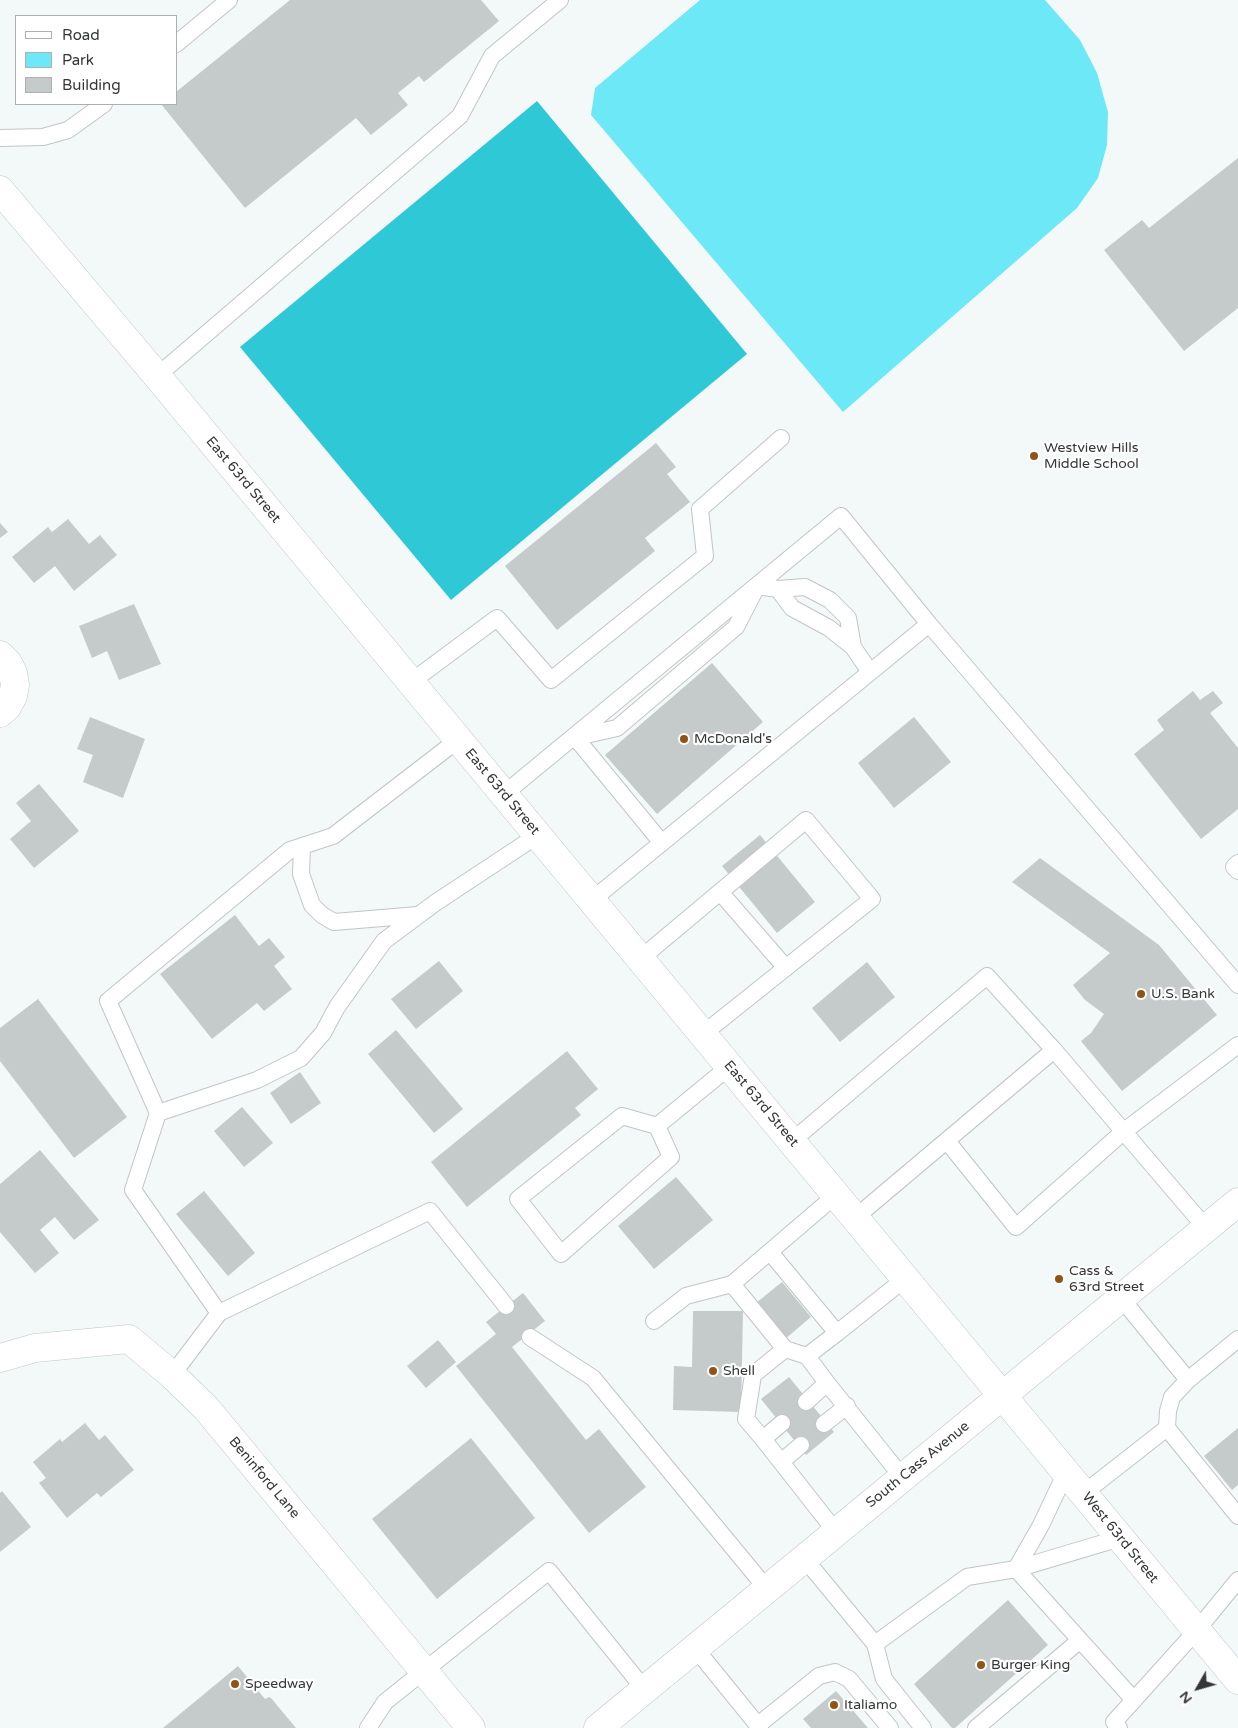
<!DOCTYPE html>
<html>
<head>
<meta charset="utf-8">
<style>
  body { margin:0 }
  #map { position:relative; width:1238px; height:1728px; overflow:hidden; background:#f3f8f9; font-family:"Varela Round",sans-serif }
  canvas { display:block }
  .legend { position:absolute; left:15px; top:15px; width:162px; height:90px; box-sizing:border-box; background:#fff; border:1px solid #aeafaf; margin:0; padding:6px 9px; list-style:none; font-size:15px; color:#353737 }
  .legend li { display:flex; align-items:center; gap:10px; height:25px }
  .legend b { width:25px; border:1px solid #aeafaf }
  .north { position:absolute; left:1173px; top:1663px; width:50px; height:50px; -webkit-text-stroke:4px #fff; paint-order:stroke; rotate:232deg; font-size:14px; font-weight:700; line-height:20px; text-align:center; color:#353737 }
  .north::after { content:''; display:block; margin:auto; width:18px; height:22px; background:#353737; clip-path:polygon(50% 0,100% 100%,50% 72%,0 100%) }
</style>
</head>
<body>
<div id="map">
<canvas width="1238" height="1728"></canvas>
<ul class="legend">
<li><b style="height:6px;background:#fff"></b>Road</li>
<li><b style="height:14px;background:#6de8f6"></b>Park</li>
<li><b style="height:14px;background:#c5caca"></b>Building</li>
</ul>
<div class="north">N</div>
</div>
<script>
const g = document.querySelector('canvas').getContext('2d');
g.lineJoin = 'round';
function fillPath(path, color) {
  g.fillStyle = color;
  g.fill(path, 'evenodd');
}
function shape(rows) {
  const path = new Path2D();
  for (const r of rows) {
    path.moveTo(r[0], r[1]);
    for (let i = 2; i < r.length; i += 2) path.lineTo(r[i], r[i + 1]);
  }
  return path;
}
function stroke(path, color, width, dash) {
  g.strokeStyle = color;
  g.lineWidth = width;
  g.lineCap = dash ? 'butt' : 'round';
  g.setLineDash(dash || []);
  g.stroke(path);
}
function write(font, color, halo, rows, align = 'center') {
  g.font = font + ' "Varela Round",sans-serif';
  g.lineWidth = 4.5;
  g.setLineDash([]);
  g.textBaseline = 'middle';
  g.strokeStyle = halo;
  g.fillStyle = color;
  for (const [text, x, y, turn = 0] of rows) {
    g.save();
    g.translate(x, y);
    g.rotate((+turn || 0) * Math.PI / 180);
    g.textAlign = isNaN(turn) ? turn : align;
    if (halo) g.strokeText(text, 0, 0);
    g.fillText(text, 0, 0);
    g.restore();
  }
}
fillPath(shape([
  [700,0,1045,0,1080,40,1097,73,1108,112,1107,145,1098,178,1077,208,843,412,591,115,595,88]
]), '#6de8f6');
fillPath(shape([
  [537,101,747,354,451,600,240,347]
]), '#2fc8d7');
fillPath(shape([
  [290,0,481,0,499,21,424,82,419,76,398,93,408,105,371,135,356,118,245,208,161,104,176,104,176,92],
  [1238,158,1238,308,1184,351,1104,250,1142,220,1149,228],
  [656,443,676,467,667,474,690,502,645,538,655,551,557,630,505,566],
  [68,519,89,544,100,535,117,555,74,591,55,566,34,583,12,557,48,527,52,532],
  [0,523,8,532,0,538],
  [134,604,161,664,119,680,107,651,92,658,79,626],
  [712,663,763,722,657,814,605,755],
  [1193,691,1200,700,1213,691,1223,703,1210,713,1238,748,1238,809,1201,839,1134,754,1164,730,1157,720],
  [90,717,145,739,123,798,83,782,93,755,77,749],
  [914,717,951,762,894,808,858,763],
  [39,784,79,831,34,868,10,839,31,821,16,803],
  [760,835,815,902,777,933,722,866],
  [1040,858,1159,945,1217,1015,1122,1091,1081,1041,1091,1033,1104,1014,1085,1000,1073,985,1110,953,1012,882],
  [235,915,259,946,269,938,285,957,274,966,292,989,264,1011,257,1003,212,1039,160,974],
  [439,961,463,991,416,1029,391,999],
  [867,962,895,997,840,1042,812,1008],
  [38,999,127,1117,74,1158,0,1061,0,1028],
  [396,1030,463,1109,434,1133,368,1054],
  [567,1051,598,1089,575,1108,581,1115,467,1207,431,1162],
  [300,1072,321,1103,291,1124,270,1093],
  [242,1107,273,1143,244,1167,214,1131],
  [40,1150,99,1220,74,1240,55,1217,40,1230,59,1253,35,1273,0,1232,0,1184],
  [676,1177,713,1220,654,1269,618,1226],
  [204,1191,255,1253,228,1276,176,1214],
  [782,1282,811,1317,785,1339,756,1303],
  [523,1293,545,1321,512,1347,586,1440,599,1429,646,1487,589,1533,456,1366,496,1334,486,1322],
  [693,1311,743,1311,741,1412,673,1410,674,1366,692,1367],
  [438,1340,456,1362,426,1388,407,1366],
  [789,1377,834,1432,806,1455,761,1399],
  [85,1423,99,1440,105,1435,134,1470,101,1497,97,1493,67,1518,39,1483,46,1478,33,1462,60,1439,62,1442],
  [1238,1428,1238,1485,1232,1490,1204,1456],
  [471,1438,535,1518,437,1599,372,1519],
  [2,1491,31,1527,0,1552,0,1493],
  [1008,1600,1048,1645,955,1728,952,1728,914,1684],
  [238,1666,265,1699,269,1697,271,1698,296,1728,163,1728],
  [836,1691,868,1728,811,1728,803,1719]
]), '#c5caca');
const lane = shape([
  [176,44,229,0],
  [0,138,43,137,68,130,104,104],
  [157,376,460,116,492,56,560,0],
  [757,586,778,589,792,608,829,628,853,647,870,672],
  [778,589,805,587,830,600,848,618,853,647],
  [929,624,1238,985],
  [411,682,497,618,551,680,705,556,700,509,781,438],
  [575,737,662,843],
  [577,737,617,728,736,627,754,592],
  [504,794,841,516,929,624,592,900],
  [302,846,301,874,312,905,322,915,334,922,418,915],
  [1238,863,1234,867,1238,871],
  [720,892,786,968],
  [640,959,806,820,872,899,703,1034],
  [1054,1050,1206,1228],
  [158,1113,257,1080,301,1058,323,1033,337,1007,384,941,435,903,538,835],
  [657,1126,671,1157,561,1254,518,1199,622,1116,657,1126,730,1066],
  [792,1141,987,976,1054,1050,856,1217],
  [947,1141,1016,1227,1123,1132,1238,1045],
  [732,1284,785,1349,807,1356,837,1333,770,1252],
  [1121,1298,1188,1380,1172,1397,1168,1411,1167,1428],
  [219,1313,430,1211,506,1306],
  [654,1321,686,1296,732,1284,836,1195],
  [837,1333,906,1278],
  [530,1337,593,1378,767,1589],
  [807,1356,827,1383],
  [172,1375,219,1313,133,1190,158,1113,108,1001,290,850,333,836,459,739],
  [1188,1380,1238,1339],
  [806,1402,827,1383,903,1478],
  [782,1423,763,1439,836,1532],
  [824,1424,847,1406],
  [763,1439,746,1419,753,1375,785,1349],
  [781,1462,801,1445],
  [1066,1472,1041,1525,1016,1569,1120,1538],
  [1084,1493,1167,1428,1238,1516],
  [804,1558,875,1644,967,1577,1016,1569,1134,1700],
  [875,1644,884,1679,923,1728],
  [695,1648,760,1728],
  [758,1725,819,1676,835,1672,849,1679,890,1728],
  [368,1728,385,1702,549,1571,645,1690],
  [976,1728,1079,1641],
  [1119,1728,1114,1722,1197,1630,1238,1580]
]);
const street = shape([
  [0,655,8,663,13,673,15,685,13,696,7,707,0,713],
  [0,1358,35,1348,129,1339,172,1375,206,1408,471,1728]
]);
const secondary = shape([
  [0,190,157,376,1238,1680],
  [598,1728,1238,1202]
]);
stroke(lane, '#c1c5c6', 18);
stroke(street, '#c1c5c6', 29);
stroke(secondary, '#c1c5c6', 29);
stroke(lane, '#fff', 16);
stroke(street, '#fff', 28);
stroke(secondary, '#fff', 28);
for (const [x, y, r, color] of [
  [1034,456,5,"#905415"],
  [684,739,5,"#905415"],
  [1141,994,5,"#905415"],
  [1059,1279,5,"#905415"],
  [713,1371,5,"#905415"],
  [981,1665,5,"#905415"],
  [235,1684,5,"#905415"],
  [834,1705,5,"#905415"]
]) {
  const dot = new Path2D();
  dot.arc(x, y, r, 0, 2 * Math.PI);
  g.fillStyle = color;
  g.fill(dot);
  stroke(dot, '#fff', 2);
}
write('14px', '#353737', '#fff', [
  ["Westview Hills",1044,448],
  ["Middle School",1044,464],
  ["McDonald's",694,739],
  ["U.S. Bank",1151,994],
  ["Cass &",1069,1271],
  ["63rd Street",1069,1287],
  ["Shell",723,1371],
  ["Burger King",991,1665],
  ["Speedway",245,1684],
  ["Italiamo",844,1705]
], 'left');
write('14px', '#353737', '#fff', [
  ["East 63rd Street",243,480,50],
  ["East 63rd Street",502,792,50],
  ["East 63rd Street",761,1104,50],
  ["South Cass Avenue",918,1465,-39],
  ["Beninford Lane",264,1478,50],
  ["West 63rd Street",1120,1538,51]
]);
</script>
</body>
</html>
